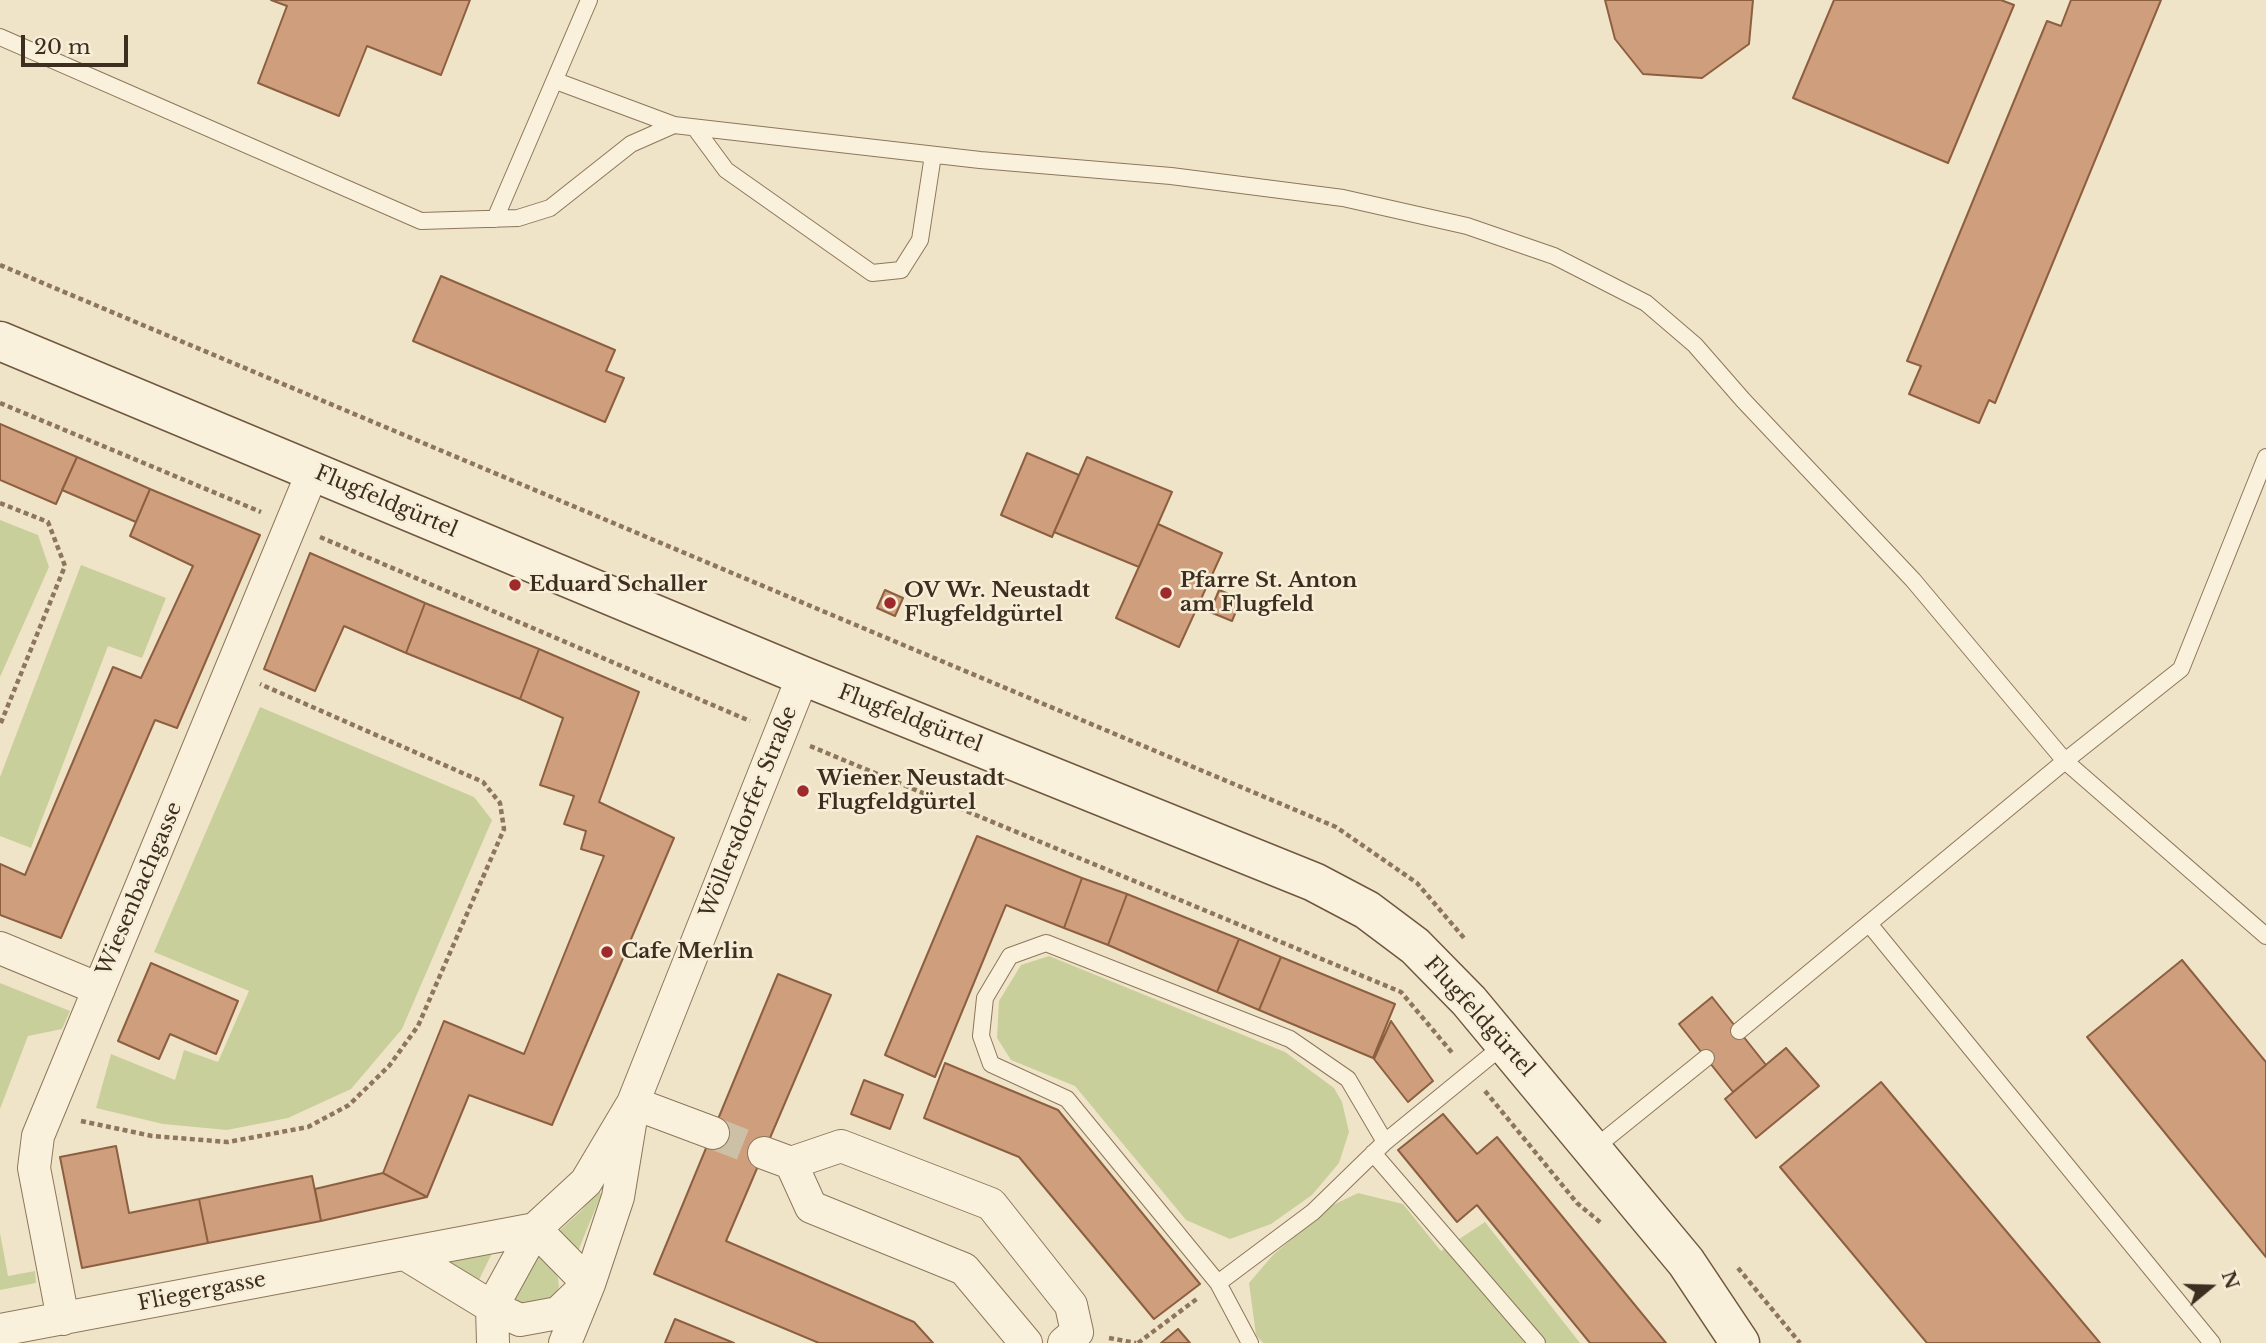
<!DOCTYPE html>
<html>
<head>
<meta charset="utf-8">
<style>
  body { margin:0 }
  #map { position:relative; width:2266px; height:1343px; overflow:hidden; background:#f0e4c8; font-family:"Libre Baskerville",serif }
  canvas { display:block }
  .north { position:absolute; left:2175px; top:1252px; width:70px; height:70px; -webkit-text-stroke:5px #f7eed8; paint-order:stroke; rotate:71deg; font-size:19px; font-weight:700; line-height:28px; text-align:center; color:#3d2e20 }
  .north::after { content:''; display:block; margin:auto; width:24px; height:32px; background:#3d2e20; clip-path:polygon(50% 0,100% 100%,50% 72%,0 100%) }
  .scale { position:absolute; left:21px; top:35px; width:107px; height:32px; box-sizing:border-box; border:4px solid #3d2e20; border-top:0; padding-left:9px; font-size:21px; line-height:24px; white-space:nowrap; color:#3d2e20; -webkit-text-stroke:5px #f7eed8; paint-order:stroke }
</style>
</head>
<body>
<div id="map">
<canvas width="2266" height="1343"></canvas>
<div class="north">N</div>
<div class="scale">20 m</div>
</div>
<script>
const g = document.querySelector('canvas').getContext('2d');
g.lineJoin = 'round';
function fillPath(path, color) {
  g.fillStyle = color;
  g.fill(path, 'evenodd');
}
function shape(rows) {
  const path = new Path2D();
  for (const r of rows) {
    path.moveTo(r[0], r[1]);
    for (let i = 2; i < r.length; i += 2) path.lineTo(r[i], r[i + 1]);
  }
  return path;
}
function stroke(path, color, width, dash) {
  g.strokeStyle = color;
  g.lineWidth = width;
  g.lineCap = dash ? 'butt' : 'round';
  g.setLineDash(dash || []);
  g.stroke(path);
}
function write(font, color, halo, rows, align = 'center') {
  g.font = font + ' "Libre Baskerville",serif';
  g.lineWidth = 5;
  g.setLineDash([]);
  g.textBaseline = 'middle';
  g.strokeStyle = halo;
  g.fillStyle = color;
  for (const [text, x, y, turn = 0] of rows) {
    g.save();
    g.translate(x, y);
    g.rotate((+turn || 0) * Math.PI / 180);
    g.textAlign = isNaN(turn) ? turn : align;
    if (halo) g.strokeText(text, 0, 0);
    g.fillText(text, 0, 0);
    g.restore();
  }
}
fillPath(shape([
  [0,520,38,535,49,567,0,677],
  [81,565,166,598,142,658,108,646,31,848,0,836,0,777],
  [260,707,474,797,492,820,402,1029,351,1089,288,1118,227,1130,163,1124,96,1108,111,1054,175,1080,184,1050,218,1062,249,991,154,952],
  [1049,956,1285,1052,1334,1088,1342,1102,1349,1132,1339,1163,1312,1195,1271,1224,1230,1239,1186,1220,1075,1086,1011,1060,997,1038,999,1001,1021,965],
  [0,983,70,1011,62,1029,28,1036,0,1109],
  [599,1189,601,1195,576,1256,558,1232,582,1210],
  [1358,1193,1403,1204,1441,1251,1485,1222,1580,1343,1263,1343,1256,1335,1249,1283,1273,1255,1331,1206],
  [0,1233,8,1276,35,1271,36,1283,0,1290],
  [496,1245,478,1282,446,1264,443,1254],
  [538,1253,553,1267,558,1278,559,1286,556,1295,541,1304,512,1304,513,1296]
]), '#c9cf9b');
const building = shape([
  [271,0,470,0,441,75,367,46,339,116,258,83,287,6,271,0],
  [1605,0,1753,0,1749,44,1702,78,1643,74,1615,39,1605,0],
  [1834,0,2001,0,2014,5,1948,163,1793,98,1834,0],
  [2071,0,2161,0,1995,403,1989,400,1979,423,1909,394,1921,366,1907,361,2047,21,2061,26,2071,0],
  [441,276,615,350,606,371,624,378,605,422,413,341,441,276],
  [0,424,77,457,56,504,0,480,0,424],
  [1027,453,1079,475,1052,537,1001,515,1027,453],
  [77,457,150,489,136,522,62,490,77,457],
  [1087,457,1172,492,1139,567,1054,532,1087,457],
  [150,489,260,535,177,728,155,720,61,938,0,915,0,864,25,875,113,667,141,678,193,566,130,536,150,489],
  [1158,524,1222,553,1179,647,1116,618,1158,524],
  [310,553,425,603,406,653,344,626,315,691,264,669,310,553],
  [885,590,903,598,895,616,877,608,885,590],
  [1219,590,1241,599,1232,621,1210,612,1219,590],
  [425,603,539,649,520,699,406,653,425,603],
  [539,649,639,692,599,802,674,838,552,1125,469,1095,427,1197,383,1173,444,1021,524,1054,604,856,581,849,586,831,564,824,574,796,540,785,563,718,520,699,539,649],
  [977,836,1082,878,1064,928,1006,905,935,1077,885,1055,977,836],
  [1082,878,1127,894,1108,945,1064,928,1082,878],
  [1127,894,1239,939,1217,992,1108,945,1127,894],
  [1239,939,1281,957,1259,1010,1217,992,1239,939],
  [1281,957,1395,1004,1373,1058,1259,1010,1281,957],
  [2182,960,2266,1062,2266,1257,2087,1037,2182,960],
  [151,963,238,1001,216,1054,170,1034,159,1059,118,1041,151,963],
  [778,974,831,995,726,1241,914,1322,933,1343,819,1343,654,1274,778,974],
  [1712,997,1766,1065,1733,1092,1679,1024,1712,997],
  [1391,1021,1433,1081,1408,1102,1374,1059,1391,1021],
  [1786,1048,1819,1086,1756,1138,1725,1099,1786,1048],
  [945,1063,1058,1110,1200,1284,1154,1319,1019,1157,924,1118,945,1063],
  [864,1080,903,1095,890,1129,851,1114,864,1080],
  [1881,1082,2100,1343,1927,1343,1780,1167,1881,1082],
  [1443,1114,1477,1154,1497,1137,1666,1343,1590,1343,1477,1205,1457,1222,1398,1150,1443,1114],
  [116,1146,129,1213,199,1199,208,1243,82,1268,60,1157,116,1146],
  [383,1173,427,1197,321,1221,315,1189,383,1173],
  [312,1176,321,1221,208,1243,199,1199,312,1176],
  [675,1319,734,1343,665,1343,675,1319],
  [1178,1329,1190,1343,1161,1343,1178,1329]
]);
fillPath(building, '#cf9f7d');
stroke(building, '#8d5f41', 2);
stroke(shape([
  [713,1133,764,1153]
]), '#ccc0a6', 32, [32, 16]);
const lane = shape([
  [0,37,421,221,518,218,550,208,631,144,674,125],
  [556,81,674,125,980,160,1171,176,1343,198,1467,226,1554,256,1646,303,1695,345,1743,400,1913,580,2065,761,2266,936],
  [695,128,726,170,872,273,901,270,920,240,933,155],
  [495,219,589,0],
  [1870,925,2212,1343],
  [1739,1031,2065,761,2181,669,2266,457],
  [1592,1150,1706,1058],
  [1373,1153,1537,1343],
  [1218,1283,1313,1212,1385,1142,1505,1044],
  [1250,1343,1218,1283,1067,1099,991,1064,981,1036,985,998,1010,956,1046,943,1290,1039,1348,1079,1385,1142]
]);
const street = shape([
  [0,948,99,989],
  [633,1103,713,1133],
  [764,1153,791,1163,841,1146,991,1204,1071,1305,1077,1332,1064,1343],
  [791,1163,811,1207,964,1269,1026,1343],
  [535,1229,589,1284],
  [405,1254,492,1307,520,1320,558,1313,585,1287],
  [63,1319,34,1168,38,1136,313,471],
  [0,1330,535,1229],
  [493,1343,492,1307,535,1229,586,1182,633,1103,803,676],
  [565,1343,589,1284,618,1197,631,1118]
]);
const secondary = shape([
  [0,341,803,676,1314,882,1367,910,1415,946,1469,1001,1686,1262,1740,1343]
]);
stroke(lane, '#8d765c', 18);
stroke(street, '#8d765c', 34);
stroke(secondary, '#6f573f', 41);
stroke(shape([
  [0,265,1336,827,1417,883,1464,938],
  [0,403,261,512],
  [0,503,48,522,65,566,0,725],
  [320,537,750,721],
  [810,746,1401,992,1454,1055],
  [1485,1091,1577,1203,1601,1223],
  [81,1121,152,1136,228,1142,308,1127,349,1105,389,1066,418,1026,504,829,500,803,483,782,260,684],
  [1738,1268,1800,1343],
  [1109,1338,1136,1343],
  [1138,1343,1198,1298]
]), '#8d765c', 4.5, [5, 3.5]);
stroke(lane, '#faf1dc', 16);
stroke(street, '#faf1dc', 32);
stroke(secondary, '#faf1dc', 38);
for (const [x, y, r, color] of [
  [515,585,7,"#9e2a2b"],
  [1166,593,7,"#9e2a2b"],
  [890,603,7,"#9e2a2b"],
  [803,791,7,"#9e2a2b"],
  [607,952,7,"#9e2a2b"]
]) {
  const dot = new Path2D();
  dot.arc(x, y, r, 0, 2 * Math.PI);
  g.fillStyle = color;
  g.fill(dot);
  stroke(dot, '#f7eed8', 2.5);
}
write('21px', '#3d2e20', '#f7eed8', [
  ["Flugfeldgürtel",386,502,23],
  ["Flugfeldgürtel",910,719,21],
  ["Wöllersdorfer Straße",749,812,-68],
  ["Wiesenbachgasse",140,889,-67],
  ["Flugfeldgürtel",1479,1017,48],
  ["Fliegergasse",202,1292,-11]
]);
write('bold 21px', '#3d2e20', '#f7eed8', [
  ["Pfarre St. Anton",1180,581],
  ["am Flugfeld",1180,605],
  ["Eduard Schaller",529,585],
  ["OV Wr. Neustadt",904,591],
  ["Flugfeldgürtel",904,615],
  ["Wiener Neustadt",817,779],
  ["Flugfeldgürtel",817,803],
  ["Cafe Merlin",621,952]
], 'left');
</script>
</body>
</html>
